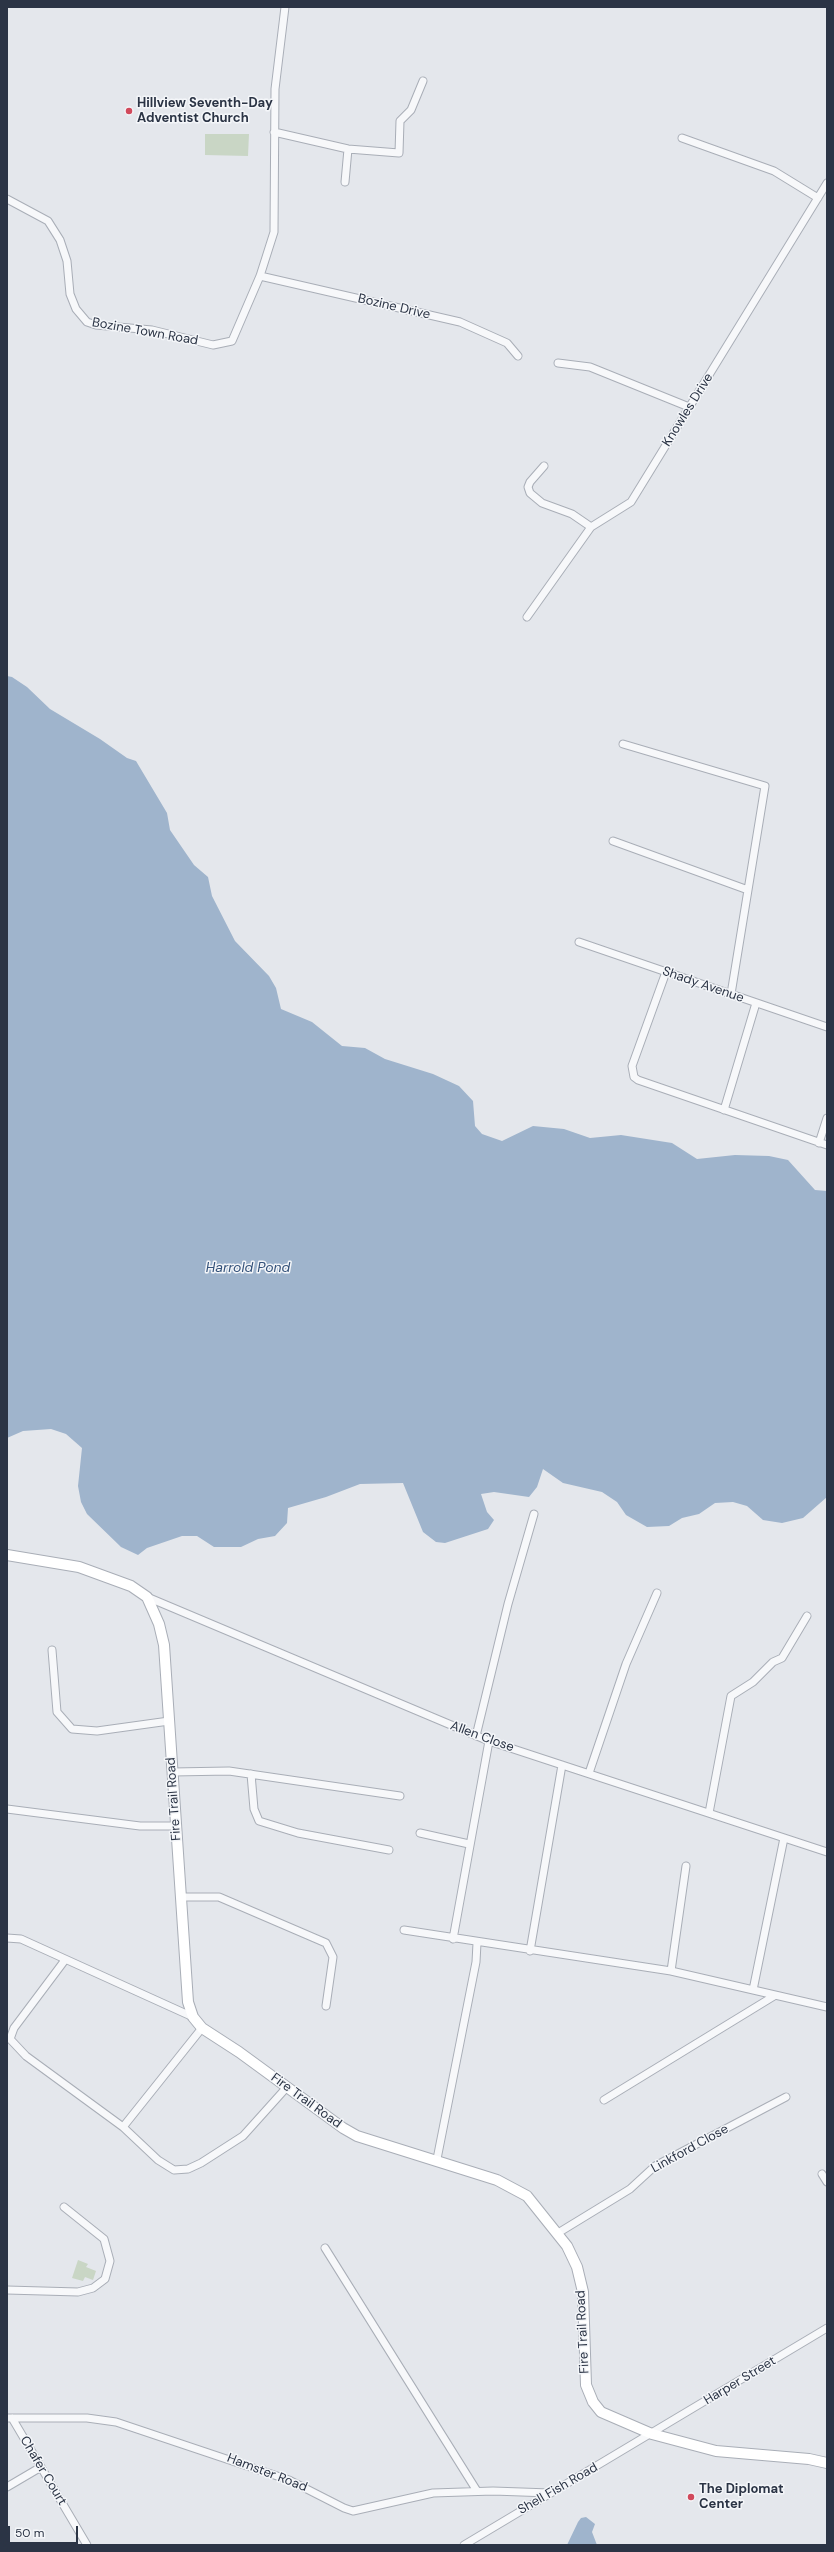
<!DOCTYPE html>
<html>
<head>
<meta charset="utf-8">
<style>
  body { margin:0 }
  #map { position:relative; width:834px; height:2552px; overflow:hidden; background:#e4e7ec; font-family:"DM Sans",sans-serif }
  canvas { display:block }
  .frame { position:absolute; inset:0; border:8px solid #2b3445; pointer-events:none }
  .scale { position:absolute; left:8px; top:2526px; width:70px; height:18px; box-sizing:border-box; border:2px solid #2b3445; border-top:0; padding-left:5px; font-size:12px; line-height:14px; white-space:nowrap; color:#2b3445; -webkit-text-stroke:3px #f4f6f9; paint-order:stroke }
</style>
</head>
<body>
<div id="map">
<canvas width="834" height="2552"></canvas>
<div class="frame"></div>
<div class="scale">50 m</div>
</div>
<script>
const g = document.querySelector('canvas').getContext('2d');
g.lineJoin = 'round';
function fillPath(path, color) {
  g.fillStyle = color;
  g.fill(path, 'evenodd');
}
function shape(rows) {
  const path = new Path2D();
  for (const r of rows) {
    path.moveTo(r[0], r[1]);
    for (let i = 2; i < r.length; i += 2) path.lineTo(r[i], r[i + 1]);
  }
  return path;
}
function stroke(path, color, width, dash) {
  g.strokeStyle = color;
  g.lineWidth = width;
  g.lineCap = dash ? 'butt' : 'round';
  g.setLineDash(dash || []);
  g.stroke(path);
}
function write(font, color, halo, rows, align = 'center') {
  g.font = font + ' "DM Sans",sans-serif';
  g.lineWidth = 3;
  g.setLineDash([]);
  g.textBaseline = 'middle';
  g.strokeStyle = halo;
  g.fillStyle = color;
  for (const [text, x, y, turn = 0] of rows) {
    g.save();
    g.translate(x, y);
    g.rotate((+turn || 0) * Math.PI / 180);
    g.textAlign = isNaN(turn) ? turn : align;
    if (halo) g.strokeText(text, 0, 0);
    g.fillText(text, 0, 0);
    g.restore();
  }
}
fillPath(shape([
  [205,134,249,134,248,156,205,155],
  [78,2260,88,2264,86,2267,96,2271,93,2280,85,2277,83,2281,72,2278]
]), '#c9d6c5');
fillPath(shape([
  [7,676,12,677,27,687,50,709,100,739,127,758,136,761,167,813,170,830,194,865,208,877,212,896,235,941,269,976,276,988,281,1009,312,1022,342,1046,365,1048,385,1059,433,1074,459,1086,473,1101,475,1126,482,1134,502,1141,533,1126,564,1129,590,1138,621,1135,672,1143,697,1159,735,1155,769,1156,788,1160,815,1190,827,1191,827,1497,803,1518,782,1523,763,1520,747,1506,733,1502,715,1503,699,1514,682,1518,669,1526,647,1527,626,1515,617,1502,602,1492,563,1483,543,1469,537,1487,529,1497,494,1492,481,1494,487,1512,494,1520,488,1529,445,1543,436,1542,423,1532,403,1483,360,1484,326,1497,288,1508,287,1523,275,1536,258,1539,241,1547,214,1547,197,1536,182,1536,147,1548,138,1555,121,1547,87,1514,81,1502,78,1486,82,1448,66,1434,51,1429,23,1431,7,1438],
  [586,2517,595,2524,592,2532,597,2545,567,2545,578,2522,581,2518]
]), '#9fb4cc');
const street = shape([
  [274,132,348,149,399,153,400,121,411,110,423,81],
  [682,138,774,171,818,198],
  [345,182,348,149],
  [7,199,48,221,60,240,67,261,70,294,76,309,87,322,96,325,152,330,213,345,232,341,260,276,274,232,275,89,285,7],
  [260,276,460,322,507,343,518,356],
  [558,363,590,367,689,407],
  [544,466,530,482,528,487,530,493,542,503,572,514,591,527],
  [527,617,591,527,631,502,827,183],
  [623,744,765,786,731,994],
  [613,841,748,890],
  [579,942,827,1027],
  [666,972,632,1066,634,1077,638,1080,827,1145],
  [724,1110,756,1003],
  [819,1143,827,1118],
  [147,1597,489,1741,827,1852],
  [52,1650,57,1712,72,1729,97,1731,169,1721],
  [476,1736,508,1604,534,1514],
  [173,1772,229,1771,400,1796],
  [589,1773,626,1664,657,1593],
  [251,1774,254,1809,259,1821,298,1833,389,1850],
  [7,1809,140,1826,176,1826],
  [709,1813,731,1696,753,1682,773,1662,782,1658,807,1616],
  [420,1833,469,1844],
  [181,1897,219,1897,326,1943,333,1957,326,2006],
  [404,1930,671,1971,827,2007],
  [7,1938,21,1939,193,2017],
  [453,1939,489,1741],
  [530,1951,562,1765],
  [65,1960,14,2028,10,2039,26,2056,123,2127,158,2160,174,2170,188,2169,201,2163,243,2136,287,2087],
  [671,1971,686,1866],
  [753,1990,784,1838],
  [604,2100,774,1996],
  [123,2127,202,2028],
  [437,2159,476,1962,477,1943],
  [822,2174,827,2182],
  [558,2233,630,2189,655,2166,786,2097],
  [325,2248,477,2491],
  [7,2290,78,2292,93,2288,105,2279,110,2261,104,2239,64,2207],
  [7,2418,87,2418,116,2422,289,2480,344,2508,353,2511,433,2493,493,2491,550,2493],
  [12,2418,87,2545],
  [7,2487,41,2467],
  [464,2545,827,2328]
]);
const secondary = shape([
  [7,1555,79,1567,131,1586,147,1597,159,1624,164,1645,188,2002,193,2017,202,2028,239,2052,343,2128,357,2136,497,2180,527,2196,567,2246,577,2267,583,2292,586,2385,593,2402,601,2412,652,2434,716,2451,809,2459,827,2463]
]);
stroke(street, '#a9aeb7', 9);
stroke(secondary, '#a9aeb7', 12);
stroke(street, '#f7f8fa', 7);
stroke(secondary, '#fff', 10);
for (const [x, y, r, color] of [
  [129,111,4,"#d1495b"],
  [691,2497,4,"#d1495b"]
]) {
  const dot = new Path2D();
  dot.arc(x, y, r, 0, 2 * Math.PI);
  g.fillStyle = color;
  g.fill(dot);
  stroke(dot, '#f4f6f9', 1.5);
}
write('bold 13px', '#2b3445', '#f4f6f9', [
  ["Hillview Seventh-Day",137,104],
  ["Adventist Church",137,119],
  ["The Diplomat",699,2490],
  ["Center",699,2505]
], 'left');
write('13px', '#2b3445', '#f4f6f9', [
  ["Bozine Drive",394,307,13],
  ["Bozine Town Road",145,332,10],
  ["Knowles Drive",688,410,-58],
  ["Shady Avenue",703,985,19],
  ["Allen Close",482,1737,20],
  ["Fire Trail Road",174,1799,-94],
  ["Fire Trail Road",306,2101,36],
  ["Linkford Close",690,2149,-29],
  ["Fire Trail Road",583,2332,-93],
  ["Harper Street",740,2381,-31],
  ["Chafer Court",43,2471,59],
  ["Hamster Road",267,2473,21],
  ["Shell Fish Road",558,2489,-30]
]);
write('italic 14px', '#34527a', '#f4f6f9', [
  ["Harrold Pond",248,1268]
]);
</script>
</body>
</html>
